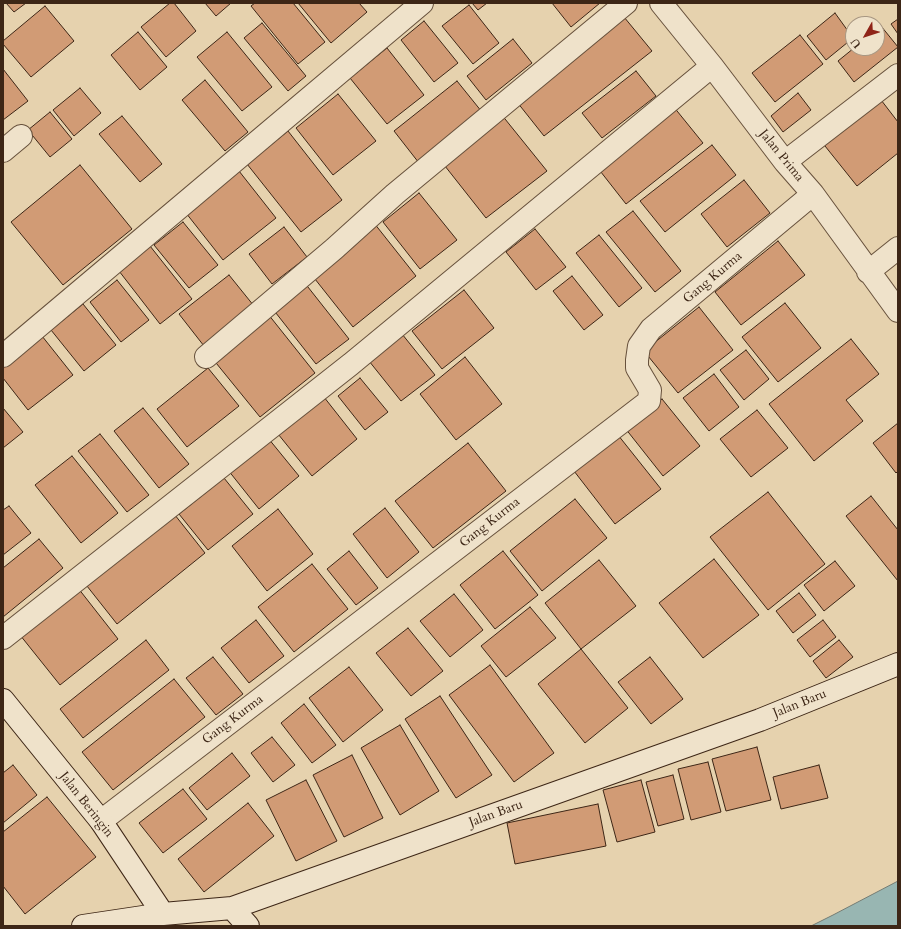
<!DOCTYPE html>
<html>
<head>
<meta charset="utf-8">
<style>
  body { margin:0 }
  #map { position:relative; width:901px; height:929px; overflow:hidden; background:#e6d2ae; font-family:Cardo,serif }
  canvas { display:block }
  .frame { position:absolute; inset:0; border:4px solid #3d2616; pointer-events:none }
  .north { position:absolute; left:845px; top:16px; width:40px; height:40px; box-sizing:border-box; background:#efe2ca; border:1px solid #a89782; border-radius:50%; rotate:231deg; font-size:11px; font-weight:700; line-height:16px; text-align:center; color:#3d2616 }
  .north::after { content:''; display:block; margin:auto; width:14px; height:18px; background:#8f2418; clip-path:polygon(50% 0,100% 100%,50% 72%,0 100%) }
</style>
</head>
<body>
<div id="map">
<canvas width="901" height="929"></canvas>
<div class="frame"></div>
<div class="north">U</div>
</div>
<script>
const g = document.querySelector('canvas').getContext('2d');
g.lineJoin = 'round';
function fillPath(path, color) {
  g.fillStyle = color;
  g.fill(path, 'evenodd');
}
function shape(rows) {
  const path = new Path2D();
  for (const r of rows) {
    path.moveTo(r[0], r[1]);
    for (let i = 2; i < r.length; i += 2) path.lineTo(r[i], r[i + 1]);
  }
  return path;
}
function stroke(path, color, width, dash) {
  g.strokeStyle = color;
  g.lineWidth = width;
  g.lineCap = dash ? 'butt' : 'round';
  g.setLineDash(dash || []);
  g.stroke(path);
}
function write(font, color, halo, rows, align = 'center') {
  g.font = font + ' Cardo,serif';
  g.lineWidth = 3;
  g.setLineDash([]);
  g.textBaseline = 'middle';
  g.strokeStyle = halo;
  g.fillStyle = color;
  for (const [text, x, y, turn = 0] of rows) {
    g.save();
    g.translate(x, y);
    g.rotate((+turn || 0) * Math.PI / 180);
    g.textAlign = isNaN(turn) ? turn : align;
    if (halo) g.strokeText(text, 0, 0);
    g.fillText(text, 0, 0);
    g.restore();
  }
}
const water = shape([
  [898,881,898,926,811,926,833,915,898,881]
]);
fillPath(water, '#98b6b2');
stroke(water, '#747c74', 1);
const building = shape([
  [6,3,26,3,14,12,6,3],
  [170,3,174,3,196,31,166,57,141,27,170,3],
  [205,3,231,3,216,16,205,3],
  [255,3,293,3,325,42,298,64,251,6,255,3],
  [298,3,359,3,367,12,331,43,298,3],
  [472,3,487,3,478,10,472,3],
  [552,3,600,3,571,27,552,3],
  [469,5,499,43,473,64,442,26,469,5],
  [45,6,74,41,31,77,3,44,3,41,45,6],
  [835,13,853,38,826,60,807,36,835,13],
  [624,17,652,51,544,136,517,102,624,17],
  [898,19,898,34,891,24,898,19],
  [424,21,458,63,434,82,401,40,424,21],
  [262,23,306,76,288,91,244,38,262,23],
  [881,26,898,47,854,82,838,61,854,48,877,48,877,29,881,26],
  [138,32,167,67,140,90,111,55,138,32],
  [227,32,272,87,242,111,197,57,227,32],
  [800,35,823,64,775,102,752,73,800,35],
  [513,39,532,63,486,100,467,76,513,39],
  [387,48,424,95,387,124,350,78,387,48],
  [3,69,28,101,3,120,3,69],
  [636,71,656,96,602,138,582,113,636,71],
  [205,80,248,132,225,151,182,100,205,80],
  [457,81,482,112,419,163,394,131,457,81],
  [80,88,101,113,74,136,53,110,80,88],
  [798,93,811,110,783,132,771,116,798,93],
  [338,94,376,141,333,175,296,128,338,94],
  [878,96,898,122,898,153,857,186,821,141,878,96],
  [673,106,703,143,626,204,597,167,673,106],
  [50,112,72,139,50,157,28,130,50,112],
  [501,114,547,171,486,218,441,161,501,114],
  [122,116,162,164,140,182,99,134,122,116],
  [288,131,342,200,301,232,247,164,288,131],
  [712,145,736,175,665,232,640,201,712,145],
  [80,165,132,229,63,285,11,222,80,165],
  [239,171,276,218,223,260,186,213,239,171],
  [744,180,770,213,727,247,701,214,744,180],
  [419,193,457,240,420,269,383,222,419,193],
  [633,211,681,271,655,292,606,232,633,211],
  [183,222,218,265,189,288,154,245,183,222],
  [374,223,416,276,353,327,311,274,374,223],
  [284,227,307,257,272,284,249,254,284,227],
  [535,229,566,267,536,290,506,252,535,229],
  [599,235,642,288,619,307,576,253,599,235],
  [778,241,805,275,741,325,715,292,778,241],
  [150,246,192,299,160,324,119,271,150,246],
  [229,275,254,306,204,346,179,314,229,275],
  [572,276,603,315,584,330,553,291,572,276],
  [117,280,149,320,121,342,90,302,117,280],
  [304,282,349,339,316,364,272,308,304,282],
  [464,290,494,328,442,369,412,331,464,290],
  [785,303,821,348,778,382,742,337,785,303],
  [83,304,116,345,84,371,51,330,83,304],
  [699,307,733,350,678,393,644,351,699,307],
  [268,314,315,373,260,417,212,358,268,314],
  [398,329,435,375,401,401,365,356,398,329],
  [42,336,73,375,28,410,3,378,3,367,42,336],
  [851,339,879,374,846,400,863,421,814,461,769,404,851,339],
  [746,350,769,379,744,400,720,370,746,350],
  [465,357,502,404,456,440,420,394,465,357],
  [208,368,239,406,187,447,157,409,208,368],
  [714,374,739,407,709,431,683,398,714,374],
  [360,378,388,412,365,430,338,396,360,378],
  [320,392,357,439,312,476,274,429,320,392],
  [662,399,700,446,663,476,625,428,662,399],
  [3,408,23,432,3,448,3,408],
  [143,408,189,464,159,488,114,431,143,408],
  [757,410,788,448,751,477,720,439,757,410],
  [898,423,898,471,896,473,873,443,898,423],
  [100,434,149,495,127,512,78,451,100,434],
  [618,435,661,489,615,524,574,471,618,435],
  [268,438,299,476,259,509,228,470,268,438],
  [468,443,506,491,433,548,395,501,468,443],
  [72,456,118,513,81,543,35,485,72,456],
  [224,478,253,514,208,550,179,514,224,478],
  [768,492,825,564,768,610,710,537,768,492],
  [871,496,898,530,898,581,846,516,871,496],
  [575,499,607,538,542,591,510,551,575,499],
  [9,506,31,533,3,555,3,510,9,506],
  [385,508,419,552,387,578,353,534,385,508],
  [278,509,313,554,267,591,232,546,278,509],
  [171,510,205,553,117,624,83,581,171,510],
  [39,539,63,568,3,617,3,568,39,539],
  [349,551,378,588,356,605,327,569,349,551],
  [503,551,538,595,495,629,460,585,503,551],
  [714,559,759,615,703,658,659,603,714,559],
  [599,560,636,606,581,649,545,603,599,560],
  [835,561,855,586,824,611,804,585,835,561],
  [312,564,348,609,294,652,258,607,312,564],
  [78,588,118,639,60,685,20,635,78,588],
  [799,593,816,615,793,633,776,611,799,593],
  [454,594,483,630,450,657,420,621,454,594],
  [530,607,556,638,506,677,481,646,530,607],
  [256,620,284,656,249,683,221,648,256,620],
  [823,620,836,637,810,657,797,640,823,620],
  [408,628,443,671,411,696,376,653,408,628],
  [146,640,169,670,83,738,60,709,146,640],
  [839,640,853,657,826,678,813,661,839,640],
  [581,649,628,708,585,743,538,684,581,649],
  [213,657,243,694,216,715,186,678,213,657],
  [650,657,683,699,651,724,618,682,650,657],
  [490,665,554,753,514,782,449,695,490,665],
  [349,667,383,710,343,742,309,698,349,667],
  [174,679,205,717,113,790,82,752,174,679],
  [440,696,492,775,456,798,405,719,440,696],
  [304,704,336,745,312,763,281,723,304,704],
  [400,725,439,791,400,815,361,748,400,725],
  [272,737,295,765,273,782,251,753,272,737],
  [757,747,771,800,726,811,712,759,757,747],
  [232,753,250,776,207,810,189,788,232,753],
  [352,755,383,818,344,837,313,775,352,755],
  [708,762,721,812,691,820,678,769,708,762],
  [13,765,37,795,3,823,3,773,13,765],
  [819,765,828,798,781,809,773,777,819,765],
  [673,775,684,819,658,826,646,782,673,775],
  [306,780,337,841,296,861,266,800,306,780],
  [641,780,655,832,617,842,603,790,641,780],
  [183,789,207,819,163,853,139,823,183,789],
  [47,797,96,857,25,914,3,886,3,832,47,797],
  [248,803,274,836,204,892,178,859,248,803],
  [598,804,606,846,515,864,507,823,598,804]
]);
fillPath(building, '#d19b75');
stroke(building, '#3d2616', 1);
const street = shape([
  [661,3,712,66,785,162,813,194,898,311],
  [3,151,21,136],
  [785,162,898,75],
  [868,272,898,248],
  [3,356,422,3],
  [206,357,334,249,395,194,626,3],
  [3,638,351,364,712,66],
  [101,821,649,401,650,390,637,368,637,360,639,346,651,329,813,194]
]);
const secondary = shape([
  [3,700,101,821,163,914],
  [232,908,248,926],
  [83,926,163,914,232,908,760,720,898,664]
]);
stroke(street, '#67513c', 24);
stroke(secondary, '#3d2616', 24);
stroke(street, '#efe2ca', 22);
stroke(secondary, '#efe2ca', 22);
write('13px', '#3d2616', '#efe2ca', [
  ["Jalan Prima",781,156,51],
  ["Gang Kurma",713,278,-40],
  ["Gang Kurma",490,523,-38],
  ["Jalan Baru",800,704,-22],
  ["Gang Kurma",233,720,-37],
  ["Jalan Beringin",86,805,52],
  ["Jalan Baru",496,814,-20]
]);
</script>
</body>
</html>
